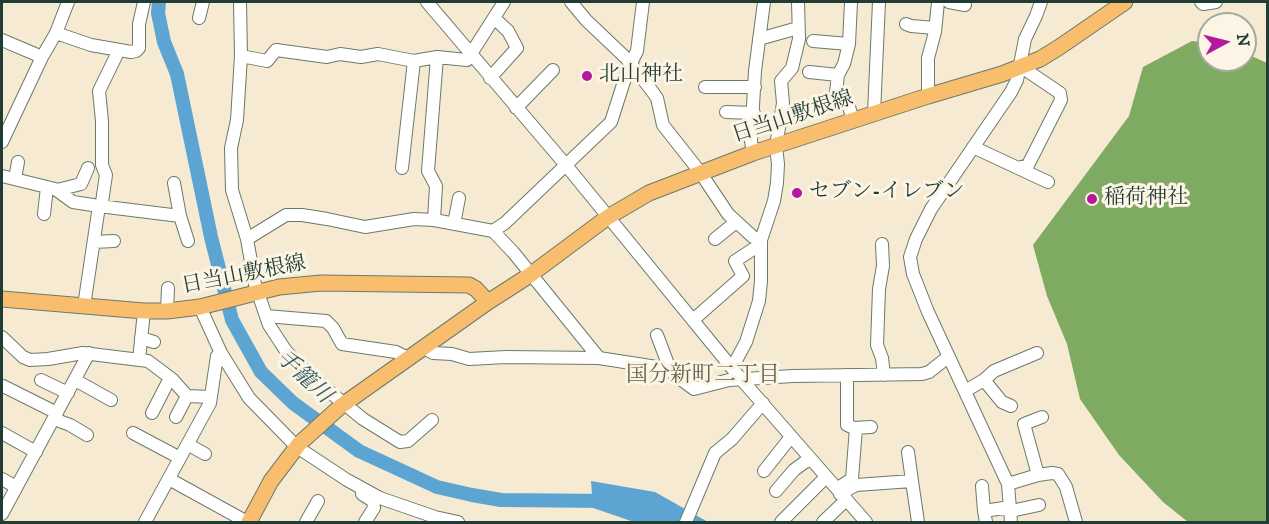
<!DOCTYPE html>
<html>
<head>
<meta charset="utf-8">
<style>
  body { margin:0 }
  #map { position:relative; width:1269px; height:524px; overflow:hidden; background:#f6ead2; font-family:"IM FELL DW Pica",serif }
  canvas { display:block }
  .frame { position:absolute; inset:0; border:3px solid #1f3d34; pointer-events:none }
  .north { position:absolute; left:1197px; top:12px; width:60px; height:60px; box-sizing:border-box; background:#fcf5e5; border:2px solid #a4ab9e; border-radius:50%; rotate:83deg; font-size:16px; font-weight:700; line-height:24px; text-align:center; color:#1f3d34 }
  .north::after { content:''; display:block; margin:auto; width:21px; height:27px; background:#b5179e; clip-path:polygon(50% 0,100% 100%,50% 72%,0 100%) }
</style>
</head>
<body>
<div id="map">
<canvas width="1269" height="524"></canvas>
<div class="frame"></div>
<div class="north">N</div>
</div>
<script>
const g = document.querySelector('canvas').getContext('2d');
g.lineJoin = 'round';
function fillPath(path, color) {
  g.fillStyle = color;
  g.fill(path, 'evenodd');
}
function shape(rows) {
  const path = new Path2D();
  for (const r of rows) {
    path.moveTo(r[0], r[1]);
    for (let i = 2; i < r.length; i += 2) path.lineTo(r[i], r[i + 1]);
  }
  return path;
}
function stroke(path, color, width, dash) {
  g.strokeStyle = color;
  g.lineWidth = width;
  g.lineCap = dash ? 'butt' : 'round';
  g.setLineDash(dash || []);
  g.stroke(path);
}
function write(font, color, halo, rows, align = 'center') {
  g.font = font + ' "IM FELL DW Pica","Noto Serif JP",serif';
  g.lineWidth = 6;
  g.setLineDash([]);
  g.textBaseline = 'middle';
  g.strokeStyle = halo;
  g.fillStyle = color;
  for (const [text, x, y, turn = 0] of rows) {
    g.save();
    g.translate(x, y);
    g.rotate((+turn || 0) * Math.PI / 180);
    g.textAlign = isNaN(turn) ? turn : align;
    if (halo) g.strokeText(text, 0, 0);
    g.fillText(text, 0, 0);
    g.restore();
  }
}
fillPath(shape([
  [1192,41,1209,43,1209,60,1245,60,1245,53,1267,63,1267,522,1188,522,1163,502,1119,455,1080,399,1067,344,1047,296,1033,245,1129,116,1143,67]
]), '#7eaa62');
fillPath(shape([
  [591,481,655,492,708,522,634,522,593,508]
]), '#5ca5d3');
stroke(shape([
  [159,2,158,13,164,42,177,74,211,237,232,320,261,372,293,403,359,451,437,487,472,495,501,500,608,501]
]), '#5ca5d3', 14);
const minor = shape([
  [240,2,241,56,237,120,231,148,232,190,247,239,255,284,269,325,286,351,310,376,363,419,400,442,408,441,432,420],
  [427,2,565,164,741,379,866,522],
  [571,2,586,20,627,59,649,87,657,98,663,125,700,172,728,214,753,237,761,240],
  [851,2,849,44,844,64,838,75,836,92,846,97,853,120],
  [949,2,965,5],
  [1201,2,1203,4,1216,2],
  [199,18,203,2],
  [906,24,911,26,935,28],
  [56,33,91,45,131,52,136,51,139,48,139,24,144,2],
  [759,39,798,28],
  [2,40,42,57],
  [813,41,849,44],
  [119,50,99,91,102,121,102,165,106,175,102,202,99,206,180,216,188,241],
  [241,56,267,61,276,50,327,57,340,54,361,57,378,54,414,61,437,57,467,60,504,2],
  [809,72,838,75],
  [490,78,517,48,508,31,494,18],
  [705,87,755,87],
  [928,96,928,58,935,32,938,2],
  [516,108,553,70],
  [726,112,754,113],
  [874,113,879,2],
  [2,142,42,57,56,33,68,2],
  [973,147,1048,182],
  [753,153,751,141,755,71,764,2],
  [402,168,414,61],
  [1019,168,1028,165,1061,100,1060,93,1020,66],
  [2,176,55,189,73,202,99,206,84,306],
  [15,179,18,162],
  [174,183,180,216],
  [57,190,81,184,88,168],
  [44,214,47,187],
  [434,220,436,186,428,171,437,57],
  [454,224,459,198],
  [493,231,513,252,599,358,663,368,671,372,694,389,729,380,793,376,922,374,929,372,948,357],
  [247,239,286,215,302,215,327,219,365,227,414,219,434,220,493,231,505,223,611,122,628,69,637,51,643,2],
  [715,239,736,222],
  [94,242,114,241],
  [882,244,883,266,879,289,877,345,882,358,884,375],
  [200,307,221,353,249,398,297,447,347,480,380,498,435,517,458,522],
  [167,311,168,288],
  [266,316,326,321,333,328,342,344,396,352,408,358],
  [693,320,743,276,735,261,761,244],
  [657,335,671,372],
  [2,337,23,357,30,360,48,359,83,353,148,361,172,379,187,396,211,397],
  [141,338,154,342],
  [424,348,433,353,452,354,469,359,506,357,599,358],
  [139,360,144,311],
  [732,368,746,342,759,301,761,281,761,240,774,201,777,183,778,164,776,146,783,103,781,81,792,68,799,39,798,2],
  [847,375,847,425,854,428,871,427],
  [41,380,68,393],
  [75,380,111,400],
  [984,380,994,371,1037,353],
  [3,386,57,413],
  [965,391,984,380,1002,402,1011,406],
  [152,413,170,378],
  [176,417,187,396],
  [54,419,70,425,87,435],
  [2,433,36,452],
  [133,433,180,458],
  [189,445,205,454],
  [764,471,790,438],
  [1038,475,1024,424,1042,417],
  [2,479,16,487],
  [169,479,247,522],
  [912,481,918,522],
  [1008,484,1038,475,1052,473,1058,474,1066,487,1076,522],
  [841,486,852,479,856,428],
  [982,486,984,511],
  [776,491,794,470,809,459],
  [362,494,373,501,374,508,365,522],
  [840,494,856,485,912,481,908,452],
  [1011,511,1039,505],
  [2,514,89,353],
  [145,522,210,403,217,356,221,353],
  [306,522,318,501],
  [686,522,715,453,732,439,763,403],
  [781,522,826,477],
  [823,522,846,500],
  [986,522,984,511,1010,507],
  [1011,522,1008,484,928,312,913,274,910,257,916,239,931,209,1011,92,1017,80,1025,39,1036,16,1041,2]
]);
const major = shape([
  [2,299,144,311,167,311,200,307,279,287,321,283,469,285,476,289,488,302],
  [249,522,271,481,299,444,341,406,488,302,530,275,608,217,649,193,753,153,928,96,1002,74,1040,59,1058,48,1125,2]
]);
stroke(minor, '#6a7a6b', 14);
stroke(major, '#6a7a6b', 17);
stroke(minor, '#fff', 12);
stroke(major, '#f9be6d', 15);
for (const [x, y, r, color] of [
  [587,76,6,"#b5179e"],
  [797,193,6,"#b5179e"],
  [1092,199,6,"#b5179e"]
]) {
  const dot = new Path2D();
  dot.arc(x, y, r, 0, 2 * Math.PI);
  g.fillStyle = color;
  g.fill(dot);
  stroke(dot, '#fcf5e5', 2);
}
write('21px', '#1f3d34', '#fcf5e5', [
  ["北山神社",599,76],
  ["セブン-イレブン",809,193],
  ["稲荷神社",1104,199]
], 'left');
write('21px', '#1f3d34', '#fcf5e5', [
  ["日当山敷根線",793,118,-18],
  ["日当山敷根線",244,276,-11]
]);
write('22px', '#64644e', '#fcf5e5', [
  ["国分新町二丁目",703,376]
]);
write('italic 22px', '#315c64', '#fcf5e5', [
  ["手籠川",303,378,43]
]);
</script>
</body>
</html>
